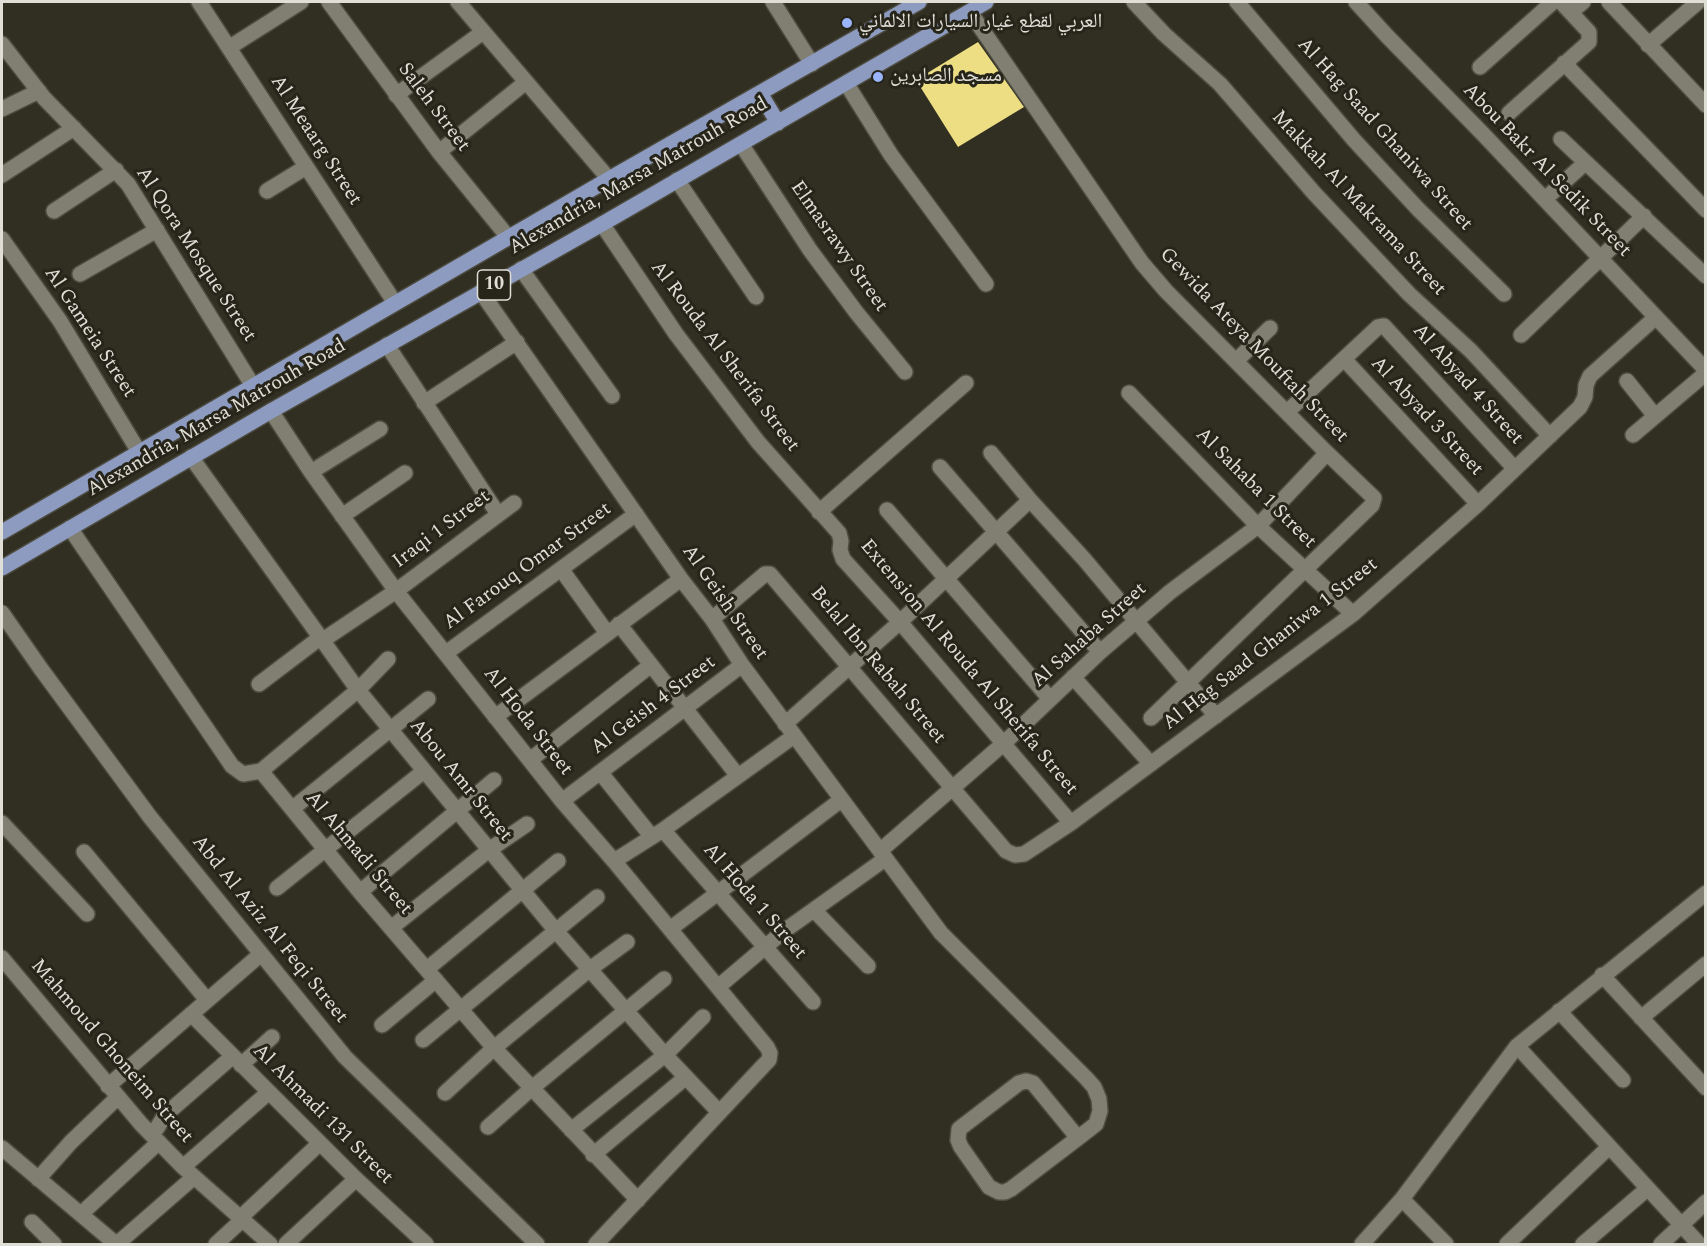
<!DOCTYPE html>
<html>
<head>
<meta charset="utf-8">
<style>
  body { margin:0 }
  #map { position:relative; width:1707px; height:1246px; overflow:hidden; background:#312f22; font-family:Spectral,serif }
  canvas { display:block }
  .frame { position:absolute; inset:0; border:3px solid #e0dfd7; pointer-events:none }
</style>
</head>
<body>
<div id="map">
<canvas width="1707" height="1246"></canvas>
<div class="frame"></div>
</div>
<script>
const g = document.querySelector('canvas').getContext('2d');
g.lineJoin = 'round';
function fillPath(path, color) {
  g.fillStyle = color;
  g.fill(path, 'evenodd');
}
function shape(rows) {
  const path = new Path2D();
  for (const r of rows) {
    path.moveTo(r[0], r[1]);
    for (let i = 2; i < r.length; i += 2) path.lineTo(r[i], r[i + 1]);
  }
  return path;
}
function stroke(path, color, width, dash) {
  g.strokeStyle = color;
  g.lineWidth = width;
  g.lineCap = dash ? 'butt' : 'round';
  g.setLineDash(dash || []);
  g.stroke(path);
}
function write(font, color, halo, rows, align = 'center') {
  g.font = font + ' Spectral,"Noto Naskh Arabic",serif';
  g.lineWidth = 6;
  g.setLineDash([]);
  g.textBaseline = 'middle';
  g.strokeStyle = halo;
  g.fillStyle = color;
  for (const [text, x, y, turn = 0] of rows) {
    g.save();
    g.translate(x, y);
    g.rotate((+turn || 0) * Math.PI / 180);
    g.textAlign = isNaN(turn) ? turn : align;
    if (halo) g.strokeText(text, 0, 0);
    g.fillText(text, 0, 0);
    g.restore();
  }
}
fillPath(shape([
  [978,42,1024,107,958,147,916,80]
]), '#edde84');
const minor = shape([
  [199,2,395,303],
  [329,2,439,152,508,237],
  [458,2,609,179],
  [773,2,812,64],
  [1134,2,1164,34,1220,84,1314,193,1409,294,1471,351,1550,436],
  [1237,2,1354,140,1418,209,1504,294],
  [1356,2,1387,36,1483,134,1706,370],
  [1609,2,1706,105],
  [970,12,1142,263,1166,291,1327,453,1374,498,1372,505,1151,718],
  [1571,12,1583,2],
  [2,44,44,98,128,184,253,386],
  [1648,45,1698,2],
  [230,47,301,2],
  [1564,63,1706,210],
  [1480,67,1553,2],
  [846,83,891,155,986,284],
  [396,95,483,32],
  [2,109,39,91],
  [1509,113,1589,42,1589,32,1561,2],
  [1561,139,1706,276],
  [741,144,810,250,856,312,905,372],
  [439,152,526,82],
  [2,175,74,128],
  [677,180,756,297],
  [267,191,306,167],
  [1545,199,1585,163],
  [54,211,116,170],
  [602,224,676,334,758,442,839,533,841,541,840,550,843,559,900,622,1071,823],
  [2,239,60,321,139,452],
  [521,269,612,396],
  [80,274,157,230],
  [481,292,681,579,712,619,742,665,941,933,1086,1078,1094,1087,1099,1099,1100,1111,1096,1124,1078,1138,1011,1189,1005,1192,999,1192,989,1187,961,1147,958,1140,959,1129,1019,1083,1026,1081,1033,1083,1078,1138],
  [1521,335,1644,216],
  [387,345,498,514],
  [1344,359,1478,504],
  [1236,361,1270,328],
  [1627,381,1655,416],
  [1129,393,1258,526,1353,614],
  [424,403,517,342],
  [271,411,311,472,396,591,562,801,614,861,767,1047,770,1053,769,1060,764,1065,596,1244],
  [1287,412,1378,327,1384,326,1515,469],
  [1633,435,1706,373],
  [991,453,1030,500,1084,559,1216,716],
  [191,457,358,690,556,931,665,1055,719,1112],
  [940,467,1100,652],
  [311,472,380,429],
  [887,510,1050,699],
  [819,512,966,383],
  [342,516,405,473],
  [70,528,232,766,243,774,261,771,360,892,494,1048,638,1200],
  [561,569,607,633],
  [2,613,41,669,150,817,345,1057,537,1244],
  [712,619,765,574,770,574,1006,851,1015,855,1024,854,1071,823,1353,614,1478,504,1580,407,1585,397,1586,385,1590,376,1656,317],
  [619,624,738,776],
  [323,640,396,591,514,503],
  [446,653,636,514],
  [1073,677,1151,764],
  [259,684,321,637],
  [495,717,681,579],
  [785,724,900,622,1030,500],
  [530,760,651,665],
  [261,771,358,690,388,659],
  [600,772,652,837],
  [562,801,742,665],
  [292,809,428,699],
  [2,823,87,914],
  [663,830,813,1002],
  [880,851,1003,744,1100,652,1170,592,1258,526,1327,453],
  [84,852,207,1000],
  [614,861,663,830,794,736],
  [277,888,424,771],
  [360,892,494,780],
  [814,910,868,966],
  [391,928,489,850,527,824],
  [670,929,841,800],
  [2,958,141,1124,183,1167,270,1244],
  [427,969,558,861],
  [1602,975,1706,1088],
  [718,987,784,931,885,859],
  [1559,1011,1623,1080],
  [191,1014,356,1179,426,1244],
  [1641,1018,1706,964],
  [382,1025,436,980],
  [423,1040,597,897],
  [1517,1046,1699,1244],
  [241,1065,272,1037],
  [108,1086,261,954],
  [445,1093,494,1048,590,969,627,942],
  [488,1127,532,1088,664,979],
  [571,1130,665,1055,703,1017],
  [150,1133,157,1128,165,1115,233,1056],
  [2,1148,116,1244],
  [593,1155,686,1077],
  [183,1167,269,1092],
  [38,1179,71,1142,118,1097],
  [1402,1199,1446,1244],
  [81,1214,159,1142],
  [240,1218,320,1143],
  [32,1222,54,1244],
  [117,1244,194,1177],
  [216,1244,242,1220],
  [286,1244,356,1179],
  [1362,1244,1402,1199,1517,1046,1706,893],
  [1507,1244,1609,1147],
  [1583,1244,1647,1189],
  [1661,1244,1706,1202]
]);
const major = shape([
  [760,93,778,123],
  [2,532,609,179,919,2],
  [2,568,271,411,602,224,986,2]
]);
stroke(minor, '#4d4b40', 18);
stroke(major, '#4d4b40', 18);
stroke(minor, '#817f71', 15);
stroke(major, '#8c9bbf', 15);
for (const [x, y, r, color] of [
  [847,23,6,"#9bb5fd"],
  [878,77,6,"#9bb5fd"]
]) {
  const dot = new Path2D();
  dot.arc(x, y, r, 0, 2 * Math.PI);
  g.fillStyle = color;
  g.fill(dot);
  stroke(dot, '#272519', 2);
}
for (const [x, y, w] of [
  [494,285,33]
]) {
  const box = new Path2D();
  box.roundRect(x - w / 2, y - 15, w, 30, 4.5);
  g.fillStyle = '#272519';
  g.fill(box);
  stroke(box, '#e0dfd7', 1.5);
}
write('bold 18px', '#e0dfd7', null, [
  ["10",494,285]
]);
write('20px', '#e0dfd7', '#272519', [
  ["العربي لقطع غيار السيارات الالماني",859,23],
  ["مسجد الصابرين",890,77]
], 'left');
write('20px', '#e0dfd7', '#272519', [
  ["Saleh Street",433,108,53],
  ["Al Hag Saad Ghaniwa Street",1384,135,48],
  ["Al Meaarg Street",315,141,57],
  ["Abou Bakr Al Sedik Street",1546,171,46],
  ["Alexandria, Marsa Matrouh Road",639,177,-30],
  ["Makkah Al Makrama Street",1358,204,47],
  ["Elmasrawy Street",838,247,55],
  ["Al Qora Mosque Street",195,255,57],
  ["Al Gameia Street",89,333,57],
  ["Gewida Ateya Mouftah Street",1253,346,46],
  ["Al Rouda Al Sherifa Street",724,357,53],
  ["Al Abyad 4 Street",1467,385,48],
  ["Al Abyad 3 Street",1426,417,47],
  ["Alexandria, Marsa Matrouh Road",217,419,-30],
  ["Al Sahaba 1 Street",1255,489,45],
  ["Iraqi 1 Street",442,530,-37],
  ["Al Farouq Omar Street",528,567,-36],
  ["Al Geish Street",724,603,55],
  ["Al Sahaba Street",1090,636,-42],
  ["Al Hag Saad Ghaniwa 1 Street",1271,645,-38],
  ["Belal Ibn Rabah Street",877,666,50],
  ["Extension Al Rouda Al Sherifa Street",968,668,50],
  ["Al Geish 4 Street",654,706,-37],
  ["Al Hoda Street",527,722,52],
  ["Abou Amr Street",460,781,51],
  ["Al Ahmadi Street",358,854,50],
  ["Al Hoda 1 Street",754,902,49],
  ["Abd Al Aziz Al Feqi Street",269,930,51],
  ["Mahmoud Ghoneim Street",111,1052,49],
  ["Al Ahmadi 131 Street",322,1115,45]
]);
</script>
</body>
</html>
